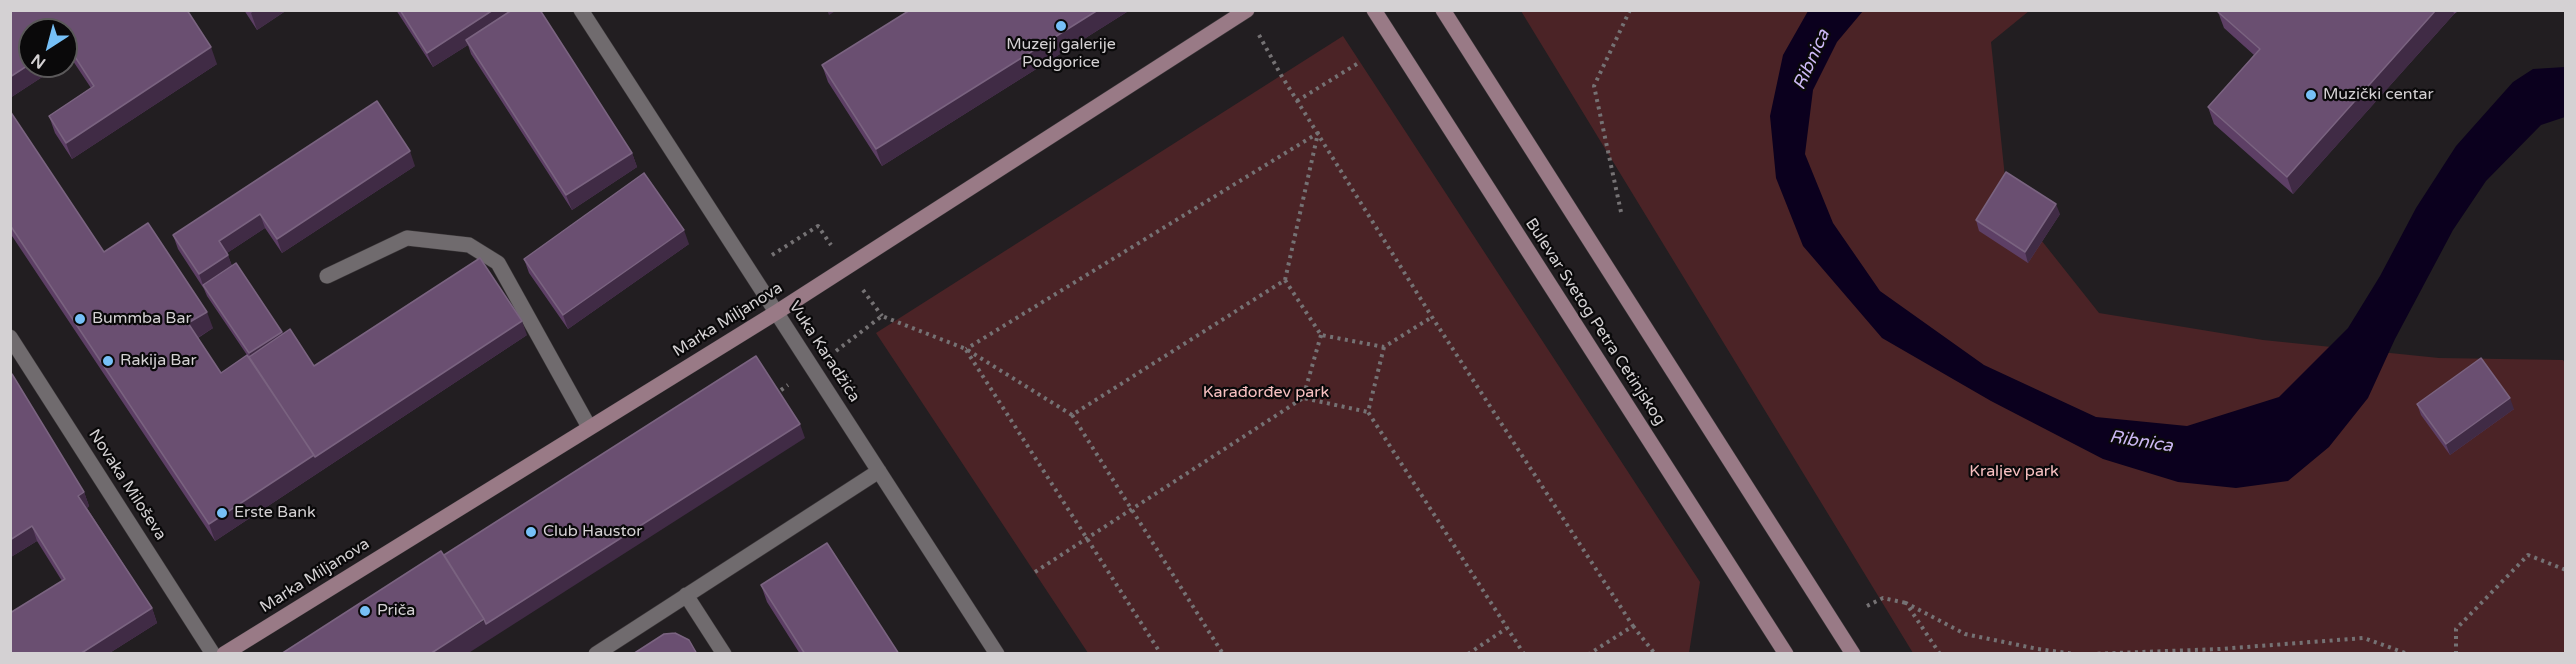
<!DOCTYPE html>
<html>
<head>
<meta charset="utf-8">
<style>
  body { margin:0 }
  #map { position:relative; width:2576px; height:664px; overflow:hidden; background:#221e21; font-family:"Varela Round",sans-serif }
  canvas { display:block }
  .frame { position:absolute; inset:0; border:12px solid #d4d1d3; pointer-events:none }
  .north { position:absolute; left:18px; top:18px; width:60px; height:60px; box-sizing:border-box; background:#0a090a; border:2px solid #5b595a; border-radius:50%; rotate:216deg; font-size:16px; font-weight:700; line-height:24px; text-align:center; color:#d4d1d3 }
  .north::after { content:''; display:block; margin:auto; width:21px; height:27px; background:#76c0f7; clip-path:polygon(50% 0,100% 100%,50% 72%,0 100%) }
</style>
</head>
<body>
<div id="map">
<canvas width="2576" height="664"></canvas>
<div class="frame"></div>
<div class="north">N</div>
</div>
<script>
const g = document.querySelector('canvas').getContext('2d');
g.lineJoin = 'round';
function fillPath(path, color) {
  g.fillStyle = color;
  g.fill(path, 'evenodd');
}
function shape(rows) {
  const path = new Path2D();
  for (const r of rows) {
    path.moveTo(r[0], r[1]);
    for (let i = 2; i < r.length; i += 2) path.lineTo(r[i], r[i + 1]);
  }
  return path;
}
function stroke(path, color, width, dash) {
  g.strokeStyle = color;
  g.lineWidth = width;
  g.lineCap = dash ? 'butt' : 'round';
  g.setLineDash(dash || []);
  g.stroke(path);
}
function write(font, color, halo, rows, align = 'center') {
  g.font = font + ' "Varela Round",sans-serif';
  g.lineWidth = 4.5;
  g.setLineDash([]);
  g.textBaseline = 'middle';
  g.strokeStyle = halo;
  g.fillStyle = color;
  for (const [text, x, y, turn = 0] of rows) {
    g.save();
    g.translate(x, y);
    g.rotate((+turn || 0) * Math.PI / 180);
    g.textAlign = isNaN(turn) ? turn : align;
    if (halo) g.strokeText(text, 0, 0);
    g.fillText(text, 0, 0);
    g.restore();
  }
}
fillPath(shape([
  [1521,11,2029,11,1991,42,2007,197,2099,313,2263,340,2439,358,2563,360,2565,363,2565,653,1913,653],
  [1343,36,1700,582,1689,653,1088,653,876,333]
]), '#4b2326');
fillPath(shape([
  [1808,11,1863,11,1837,42,1813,90,1805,154,1833,223,1880,291,1984,365,2096,417,2187,426,2279,397,2348,328,2380,276,2416,208,2456,146,2513,82,2533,69,2565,67,2565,117,2541,125,2486,181,2453,230,2395,339,2368,398,2329,447,2288,481,2236,488,2178,482,2103,459,1991,401,1882,338,1803,246,1776,178,1770,116,1783,55]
]), '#0b001e');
const service = shape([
  [327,276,407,238,469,245,498,263,589,427]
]);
const minor = shape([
  [581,10,997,654],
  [10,337,213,654],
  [686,595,724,654],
  [596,654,879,471]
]);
const secondary = shape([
  [1374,10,1786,654],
  [1443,10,1853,654],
  [224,654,777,312,1247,10]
]);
stroke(service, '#3c383a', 16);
stroke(minor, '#3c383a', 16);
stroke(secondary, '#3c383a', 16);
stroke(shape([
  [1259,35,1281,75,1432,317,1633,626,1589,654],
  [1297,101,1360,62],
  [1621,212,1594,86,1630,10],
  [772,255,818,226,831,245],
  [1285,280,1321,335,1384,347,1432,317],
  [863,290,882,316],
  [1321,335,1303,398,1368,412],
  [1384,347,1368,412,1524,654],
  [966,350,1161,654],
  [836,351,882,316,966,349,1072,415,1285,280,1318,133,966,349],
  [781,390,788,385],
  [1072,415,1223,654],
  [1035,572,1303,398],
  [1867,606,1883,598,1906,603],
  [1633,626,1655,654],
  [1468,654,1507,628],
  [1940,654,1906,603,1965,634,2038,649,2075,654],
  [2090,654,2220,649,2364,638,2408,654],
  [2456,654,2456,629,2528,555,2566,570]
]), '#757274', 4, [3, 4.5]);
stroke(service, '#706b6e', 15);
stroke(minor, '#706b6e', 15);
stroke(secondary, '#997a86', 15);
fillPath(shape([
  [10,10,217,64,72,159,55,133,49,116,91,88,71,58,66,61,66,30,30,66,59,66,10,98],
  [244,10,287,10,257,30],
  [396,10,540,10,632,153,637,167,572,210,471,54,468,45,433,67],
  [910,10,1130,10,882,166,828,82,822,65],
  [2219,10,2460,10,2454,14,2293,194,2214,124,2208,107,2254,55,2224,28,2218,12],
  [10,111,104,252,213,328,198,338,221,373,247,355,207,296,204,289,178,249,173,235,415,166,282,253,265,228,227,253,232,266,282,332,283,334,314,366,527,335,215,541,10,233],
  [2060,214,2028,263,1979,231,1976,220],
  [689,244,568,329,529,273,524,259],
  [10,372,84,492,89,506,87,508,152,608,157,623,108,654,10,654,62,581,37,541,11,557,10,556],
  [2417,404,2514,409,2450,455,2421,415],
  [761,585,899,654,800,654,767,602]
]), '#5d3f65');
fillPath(shape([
  [255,10,287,10,257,30,251,13],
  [493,10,521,10,466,40,468,45,433,67,427,53],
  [827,10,837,10,829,15],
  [1098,10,1130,10,882,166,876,149],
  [2436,10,2453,10,2454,14,2293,194,2287,177],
  [66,44,71,58,66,61],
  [211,47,217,64,72,159,66,143],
  [30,64,30,66,59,66,10,98,10,77],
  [410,151,415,166,282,253,277,239],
  [632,153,637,167,572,210,566,195],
  [2056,204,2060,214,2028,263,2025,252],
  [260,214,265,228,224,255,219,241],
  [684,230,689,244,568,329,563,315],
  [228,255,233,269,203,285,199,274],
  [207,312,213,328,194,340,188,323],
  [522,321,527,335,215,541,209,524,314,455],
  [282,332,285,342,253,364,249,353],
  [2510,398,2514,409,2450,455,2446,444],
  [800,424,805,438,467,654,430,654],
  [84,492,89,506,84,510,78,496],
  [32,526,37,541,11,557,10,540],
  [152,608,157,623,108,654,80,654]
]), '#402b45');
const building = shape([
  [10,10,187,10,211,47,66,143,49,116,94,86,66,43,66,30,30,30,30,64,10,77,10,10],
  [400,10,493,10,427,53,400,10],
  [512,10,540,10,632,153,566,195,466,40,512,10],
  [910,10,1098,10,876,149,822,65,910,10],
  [2219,10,2436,10,2287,177,2208,107,2260,49,2218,12,2219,10],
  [377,101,410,151,277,239,260,214,219,241,228,255,199,274,173,235,377,101],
  [10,111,104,252,148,223,207,312,188,323,221,373,247,355,314,455,209,524,10,225,10,111],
  [2006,172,2056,204,2025,252,1976,220,2006,172],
  [644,173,684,230,563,315,524,259,644,173],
  [480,258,522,321,315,457,249,357,290,329,314,366,480,258],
  [236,263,282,332,249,353,203,285,236,263],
  [756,356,800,424,486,624,484,619,444,555,756,356],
  [2481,358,2510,398,2446,444,2417,404,2481,358],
  [12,374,84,492,78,496,152,608,80,654,10,654,10,613,65,579,32,526,10,540,10,375,12,374],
  [827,543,899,654,805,654,761,585,827,543],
  [441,551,484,619,430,654,281,654,441,551],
  [675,633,689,640,697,654,633,654,664,634,675,633]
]);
fillPath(building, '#6a4f71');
stroke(building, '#7a6380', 1.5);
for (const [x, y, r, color] of [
  [1061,26,6,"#76c0f7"],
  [2311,95,6,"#76c0f7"],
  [80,319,6,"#76c0f7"],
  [108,361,6,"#76c0f7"],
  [222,513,6,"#76c0f7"],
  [531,532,6,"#76c0f7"],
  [365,611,6,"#76c0f7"]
]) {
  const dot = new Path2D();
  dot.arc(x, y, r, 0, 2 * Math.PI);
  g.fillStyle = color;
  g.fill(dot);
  stroke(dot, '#0a090a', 2);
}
write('16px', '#d4d1d3', '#0a090a', [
  ["Muzeji galerije",1061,45,"center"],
  ["Podgorice",1061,63,"center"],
  ["Muzički centar",2323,95],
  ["Bummba Bar",92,319],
  ["Rakija Bar",120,361],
  ["Erste Bank",234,513],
  ["Club Haustor",543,532],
  ["Priča",377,611]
], 'left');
write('16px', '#d4d1d3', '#0a090a', [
  ["Marka Miljanova",728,320,-32],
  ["Bulevar Svetog Petra Cetinjskog",1595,322,57],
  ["Vuka Karadžića",824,352,57],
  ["Novaka Miloševa",127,485,57],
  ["Marka Miljanova",315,576,-32]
]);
write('16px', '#f7c0c1', '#0a090a', [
  ["Karađorđev park",1266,393],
  ["Kraljev park",2014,472]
]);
write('italic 18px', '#ccb8f4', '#0a090a', [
  ["Ribnica",1812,60,-66],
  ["Ribnica",2141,442,9]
]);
</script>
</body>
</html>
